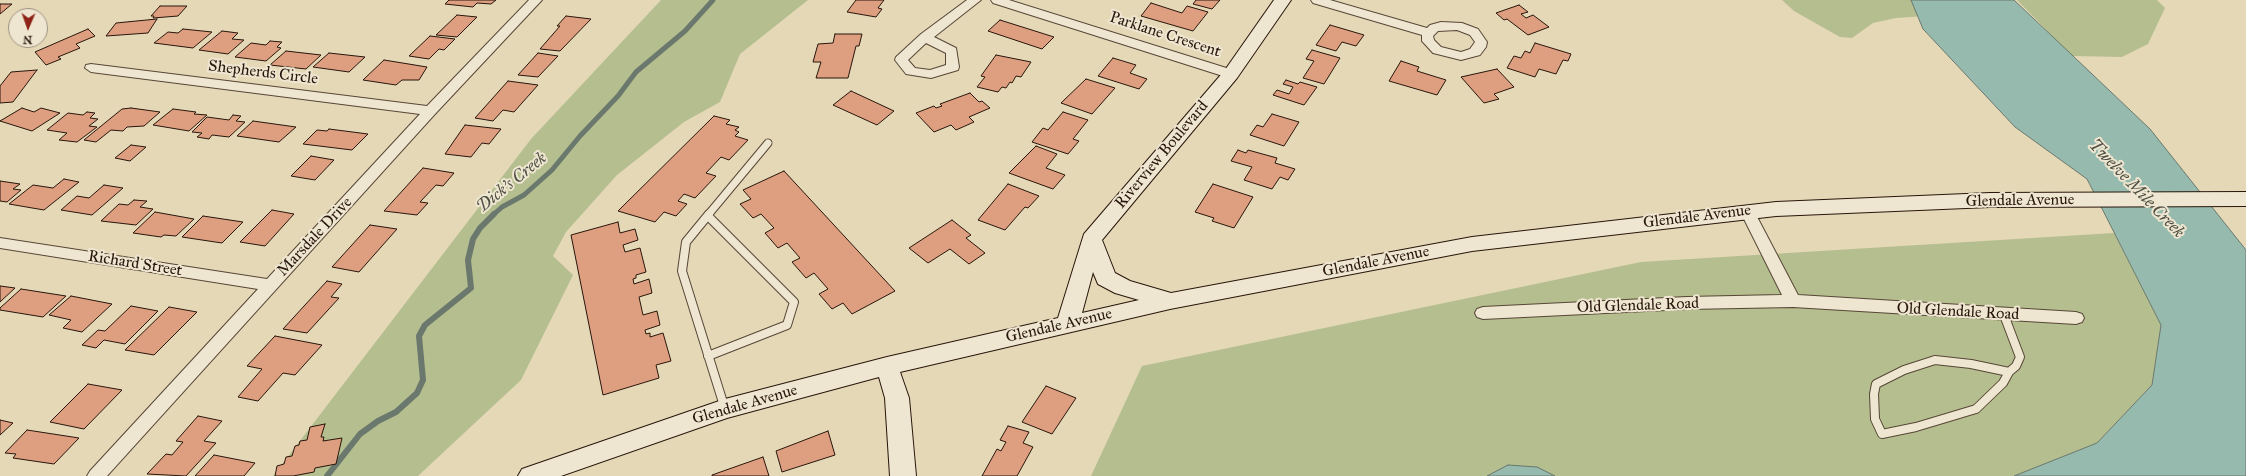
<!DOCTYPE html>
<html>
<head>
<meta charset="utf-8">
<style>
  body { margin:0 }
  #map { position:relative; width:2246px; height:476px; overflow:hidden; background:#e5d8b7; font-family:"IM FELL Great Primer",serif }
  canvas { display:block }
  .north { position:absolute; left:8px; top:8px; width:40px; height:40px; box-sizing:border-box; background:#eee6d0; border:1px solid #9f9281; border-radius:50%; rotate:182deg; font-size:11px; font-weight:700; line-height:16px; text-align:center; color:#28150b }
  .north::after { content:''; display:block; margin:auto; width:14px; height:18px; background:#8f2418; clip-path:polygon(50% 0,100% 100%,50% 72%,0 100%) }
</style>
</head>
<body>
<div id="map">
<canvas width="2246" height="476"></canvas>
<div class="north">N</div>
</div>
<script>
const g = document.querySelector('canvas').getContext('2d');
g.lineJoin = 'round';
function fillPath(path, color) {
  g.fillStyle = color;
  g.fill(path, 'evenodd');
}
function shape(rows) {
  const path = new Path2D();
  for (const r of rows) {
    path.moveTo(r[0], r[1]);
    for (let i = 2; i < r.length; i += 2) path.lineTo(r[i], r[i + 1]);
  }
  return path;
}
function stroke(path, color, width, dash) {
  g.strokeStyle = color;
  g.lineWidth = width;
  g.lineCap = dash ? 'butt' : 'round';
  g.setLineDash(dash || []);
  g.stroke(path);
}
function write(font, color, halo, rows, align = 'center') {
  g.font = font + ' "IM FELL Great Primer",serif';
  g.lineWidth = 4;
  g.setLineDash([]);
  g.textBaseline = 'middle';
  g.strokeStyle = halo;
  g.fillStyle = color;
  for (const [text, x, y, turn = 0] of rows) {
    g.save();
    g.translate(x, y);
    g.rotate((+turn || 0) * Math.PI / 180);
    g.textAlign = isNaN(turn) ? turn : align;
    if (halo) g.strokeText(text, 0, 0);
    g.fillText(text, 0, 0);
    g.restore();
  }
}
fillPath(shape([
  [661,0,808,0,740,54,720,102,684,122,617,175,566,232,553,256,573,275,521,380,418,476,273,476,531,139],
  [1782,0,1916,0,1926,16,1896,18,1873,23,1852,38,1840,37,1794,11],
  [2017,0,2157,0,2165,8,2148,44,2122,57,2072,56],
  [2114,233,2161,325,2152,385,2097,443,2014,476,1091,476,1142,366,1641,262]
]), '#b5be8e');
const water = shape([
  [1911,0,2014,0,2150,129,2246,250,2246,476,2014,476,2097,443,2152,385,2161,325,2087,179,2015,127,1923,29,1911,0],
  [1508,465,1537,467,1555,476,1487,476,1508,465]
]);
fillPath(water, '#96baae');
stroke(water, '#6a786d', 1);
stroke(shape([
  [493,215,502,207,524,195,552,170,580,136,618,96,636,72,685,31,713,0]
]), '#6a786d', 5);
stroke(shape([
  [327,476,360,434,378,421,396,412,417,393,423,380,419,336,425,325,471,288,468,260,473,239,480,228,494,214]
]), '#6a786d', 6);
const building = shape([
  [449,0,496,0,491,4,477,3,473,7,445,4,449,0],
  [856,0,884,0,878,8,882,9,876,17,847,12,856,0],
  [1196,0,1220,0,1212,9,1193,4,1196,0],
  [1151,3,1182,13,1187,6,1208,12,1193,31,1141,16,1151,3],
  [0,4,12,4,0,14,0,4],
  [1519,5,1528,12,1521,14,1526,18,1533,15,1549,27,1528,35,1507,19,1504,20,1496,13,1519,5],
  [160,6,187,6,178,16,153,18,154,16,151,16,160,6],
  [457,15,477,17,457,37,436,35,457,15],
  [566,16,591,19,560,51,540,49,560,26,557,26,566,16],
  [157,19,148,33,106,36,116,23,157,19],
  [1000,20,1054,37,1042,49,988,31,1000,20],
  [1330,25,1364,35,1356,46,1342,42,1336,51,1316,45,1330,25],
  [88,29,95,36,76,44,80,48,58,57,61,59,46,65,35,52,88,29],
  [183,29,212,32,193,48,154,43,168,32,178,33,183,29],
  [222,31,238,33,232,39,244,40,228,54,199,50,222,31],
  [835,34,862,34,859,46,856,46,848,78,816,78,821,62,813,62,818,44,833,43,835,34],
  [430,36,455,39,444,50,439,49,429,59,409,56,430,36],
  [270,41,282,42,277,47,281,48,266,61,235,57,251,43,266,45,270,41],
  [1535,43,1571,54,1568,61,1563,60,1556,74,1539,69,1535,77,1507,68,1514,56,1521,58,1525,51,1530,53,1535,43],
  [1312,50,1340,58,1324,84,1303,78,1314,61,1306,59,1312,50],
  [286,51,321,55,306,69,270,65,286,51],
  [329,53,365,57,349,72,313,67,329,53],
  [538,53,558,56,538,77,518,75,538,53],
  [996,55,1031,62,1021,77,1016,76,1012,83,1010,82,1006,88,1002,87,998,92,977,87,985,77,981,76,996,55],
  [1113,58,1136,65,1130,73,1147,79,1139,89,1098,76,1113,58],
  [384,60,427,67,419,80,402,80,396,85,363,80,384,60],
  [1401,61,1419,67,1417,71,1446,80,1437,95,1389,81,1401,61],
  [1497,69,1514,87,1494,94,1499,99,1484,103,1461,77,1497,69],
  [37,70,13,102,0,103,0,86,11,72,37,70],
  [1086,79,1115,88,1092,114,1061,103,1086,79],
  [1286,80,1298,84,1300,82,1317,87,1304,105,1273,95,1277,90,1289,94,1293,87,1283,84,1286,80],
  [508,81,538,85,514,112,503,110,493,121,475,118,508,81],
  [851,91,894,111,877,125,833,105,851,91],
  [970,93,979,102,982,101,990,108,969,117,974,122,956,130,951,125,934,132,916,113,934,106,936,108,942,106,940,104,970,93],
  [22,108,34,112,41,108,60,113,32,131,0,121,22,108],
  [131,108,160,112,144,126,127,127,123,131,111,130,96,142,84,140,122,109,131,108],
  [173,109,196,112,194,114,207,115,189,131,153,125,173,109],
  [87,112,95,113,90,118,98,119,89,126,97,127,77,142,59,140,67,133,47,130,68,113,83,115,87,112],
  [1063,112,1088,120,1073,139,1079,141,1068,154,1032,142,1043,128,1048,130,1063,112],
  [1272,114,1299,122,1284,146,1250,135,1257,125,1263,127,1272,114],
  [233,115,241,116,236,121,245,122,229,137,212,135,209,139,197,137,202,133,192,132,207,117,229,120,233,115],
  [714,116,730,120,726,124,739,127,735,130,739,132,735,136,748,140,729,160,721,157,706,173,716,176,695,198,684,194,678,201,687,204,676,216,664,212,655,222,618,211,714,116],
  [253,121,296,127,279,142,237,136,253,121],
  [465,125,501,129,489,144,482,143,471,157,445,154,465,125],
  [329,129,368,134,352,150,303,144,317,130,327,131,329,129],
  [131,145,146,147,130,161,115,158,131,145],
  [1036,146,1057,154,1046,168,1065,175,1053,189,1009,173,1036,146],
  [1238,150,1246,153,1248,150,1277,158,1275,163,1295,169,1288,180,1280,177,1272,189,1244,180,1252,167,1231,161,1238,150],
  [311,156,334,160,315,180,291,176,311,156],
  [423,168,454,173,443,186,436,185,420,202,428,203,417,215,384,211,423,168],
  [784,171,895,291,852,314,843,303,832,309,819,294,828,289,814,273,806,278,792,262,800,258,787,243,778,248,765,233,774,228,761,214,753,218,740,204,751,199,743,190,784,171],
  [64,179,79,182,44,210,9,204,33,185,53,188,64,179],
  [0,181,20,184,13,189,21,190,7,202,0,201,0,181],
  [1008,184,1039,196,1028,208,1025,207,1005,230,978,220,1008,184],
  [1213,184,1253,197,1234,228,1212,221,1214,218,1195,212,1213,184],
  [104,185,123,188,92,215,61,210,77,196,89,198,104,185],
  [134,200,147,201,140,207,153,209,136,225,101,221,119,204,128,205,134,200],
  [272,210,294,214,265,246,240,242,272,210],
  [155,212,194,219,176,236,164,235,161,237,133,233,155,212],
  [203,216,243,222,222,243,182,237,203,216],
  [952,220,971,235,966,238,985,253,969,264,950,249,928,263,909,248,952,220],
  [618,222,620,233,635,229,638,240,623,245,625,252,640,248,646,272,636,275,636,278,633,279,634,284,649,279,652,293,639,297,643,315,657,311,660,325,645,330,646,334,650,333,650,337,663,333,671,361,656,365,659,378,603,395,571,235,618,222],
  [370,225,397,229,359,272,332,267,370,225],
  [327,281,342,284,331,297,339,298,307,333,283,329,327,281],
  [0,286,15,288,0,302,0,286],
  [21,289,66,296,43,317,0,310,0,308,21,289],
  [71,296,112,304,82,332,63,328,71,320,49,315,71,296],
  [131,306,158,311,125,344,104,340,96,348,82,345,98,330,105,331,131,306],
  [169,307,197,312,154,355,125,350,169,307],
  [275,336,322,345,295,375,283,373,258,401,238,397,262,369,247,366,275,336],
  [88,384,122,390,84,429,50,422,88,384],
  [1046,386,1076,398,1052,434,1022,422,1046,386],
  [198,416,222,421,204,441,216,443,186,476,147,474,166,454,172,455,183,442,176,441,198,416],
  [0,420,13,423,0,435,0,420],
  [325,424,321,437,324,437,323,441,342,438,336,464,315,468,314,472,293,476,275,476,277,466,284,464,286,457,292,456,295,446,299,445,300,441,307,440,310,427,325,424],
  [1008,426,1029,432,1023,443,1033,447,1017,476,982,476,997,449,1001,451,1006,442,1000,440,1008,426],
  [27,430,79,438,54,464,13,458,16,454,5,453,27,430],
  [828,431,835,455,782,472,776,451,828,431],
  [214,455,255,463,244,476,195,476,214,455],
  [763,457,769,476,712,476,712,475,763,457]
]);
fillPath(building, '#dd9f7f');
stroke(building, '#28150b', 1);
const laneFar1 = shape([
  [708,215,768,143]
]);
const lane = shape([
  [709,214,686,242,682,271,725,409],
  [708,216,794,302,787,325,708,356],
  [2004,315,2020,357,2016,366,2009,372],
  [1935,360,1971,364,2009,372,2003,383,1976,409,1916,427,1882,434,1875,419,1874,394,1876,384,1904,370,1935,360]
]);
const street = shape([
  [529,0,542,0,435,114,107,476,87,476,90,471,258,289,0,248,0,238,267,279,420,114,91,72,85,68,86,65,91,64,427,106,529,0],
  [967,0,981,0,934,37,956,48,959,67,958,70,931,78,906,74,895,60,896,57,921,34,967,0],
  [926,43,946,53,946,65,930,70,915,68,908,60,926,43],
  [991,0,1009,0,1236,71,1238,74,1231,78,1226,77,993,3,991,0],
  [1311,0,1330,0,1427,28,1430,25,1441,22,1462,23,1478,29,1487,42,1486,47,1480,55,1461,60,1433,53,1422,41,1422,35,1313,3,1311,0],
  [1457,30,1470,35,1475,42,1470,49,1461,52,1441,47,1434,40,1433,36,1438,31,1457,30],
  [1747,206,1752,207,1754,211,1798,295,2076,312,2082,314,2084,318,2082,322,2076,324,1793,307,1687,309,1483,319,1477,317,1475,313,1477,309,1483,307,1687,297,1782,295,1740,211,1742,207,1747,206]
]);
const secondary = shape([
  [1274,0,1291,0,1237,78,1102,240,1115,273,1130,281,1171,293,1472,237,1776,202,1990,193,2246,192,2246,206,1990,207,1776,216,1472,251,1170,309,900,372,909,398,916,476,890,476,885,398,879,377,727,418,561,476,518,476,522,469,725,399,887,357,1058,318,1084,234,1225,70,1274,0],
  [1093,272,1098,284,1115,293,1139,300,1082,313,1093,272]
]);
stroke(laneFar1, '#574636', 9);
stroke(lane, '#574636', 10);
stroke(street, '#574636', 2);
stroke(secondary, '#28150b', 2);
stroke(laneFar1, '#eee6d0', 7);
stroke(lane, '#eee6d0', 8);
fillPath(street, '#eee6d0');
fillPath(secondary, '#eee6d0');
write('16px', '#28150b', '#eee6d0', [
  ["Parklane Crescent",1165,35,18],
  ["Shepherds Circle",263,73,7],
  ["Riverview Boulevard",1162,155,-50],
  ["Glendale Avenue",2020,201,-1],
  ["Glendale Avenue",1697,217,-7],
  ["Marsdale Drive",315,237,-47],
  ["Glendale Avenue",1376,262,-11],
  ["Richard Street",135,264,9],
  ["Old Glendale Road",1638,306,-2],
  ["Old Glendale Road",1958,312,3],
  ["Glendale Avenue",1059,326,-13],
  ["Glendale Avenue",745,405,-16]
]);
write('italic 17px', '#4e4f44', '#eee6d0', [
  ["Dick's Creek",512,183,-39],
  ["Twelve Mile Creek",2136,189,46]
]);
</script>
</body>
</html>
